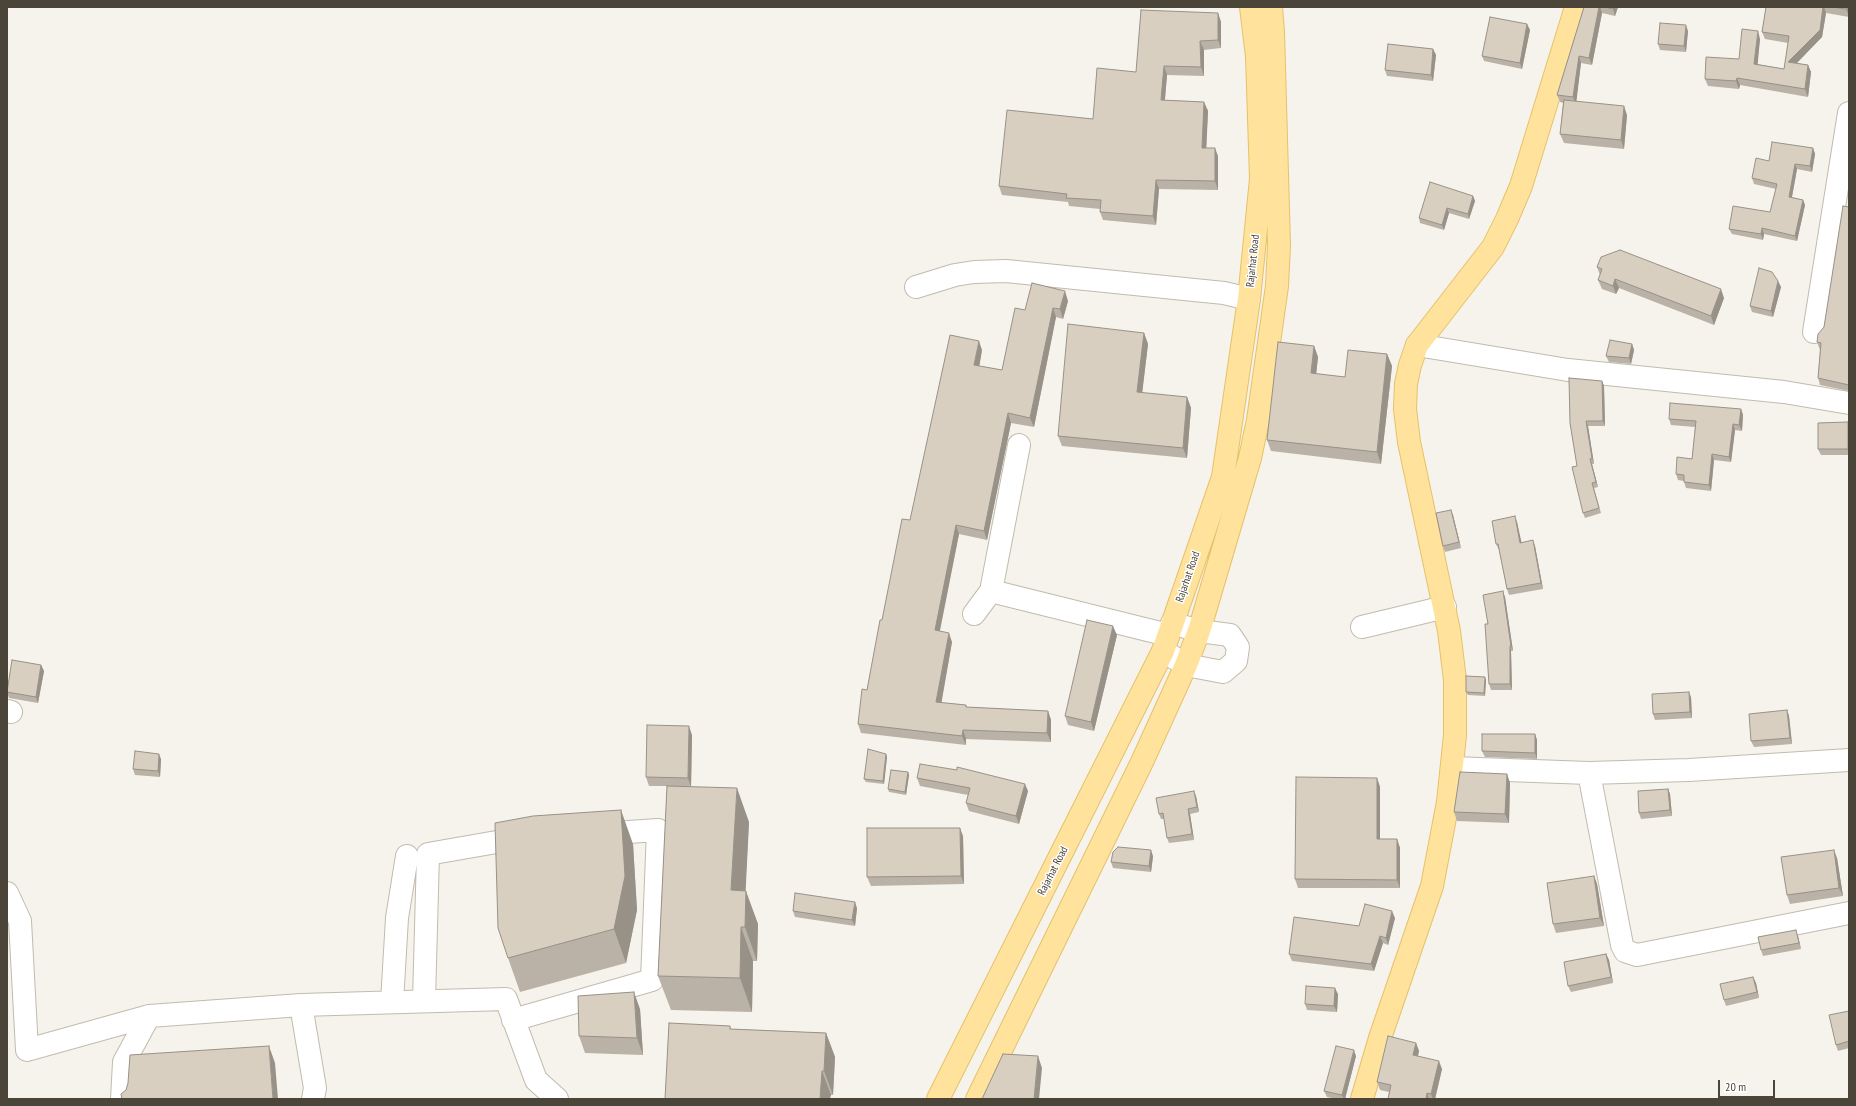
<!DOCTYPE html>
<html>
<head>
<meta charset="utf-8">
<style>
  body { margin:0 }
  #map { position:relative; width:1856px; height:1106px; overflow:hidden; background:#f6f3ec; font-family:"PT Sans Narrow",sans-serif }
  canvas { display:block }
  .frame { position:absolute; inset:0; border:8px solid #4b4439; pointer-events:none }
  .scale { position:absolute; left:1718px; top:1080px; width:57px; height:18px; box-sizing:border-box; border:2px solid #4b4439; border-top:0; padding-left:5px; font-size:12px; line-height:14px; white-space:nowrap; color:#4b4439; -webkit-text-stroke:3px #fff; paint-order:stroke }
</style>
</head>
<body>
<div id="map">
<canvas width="1856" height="1106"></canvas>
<div class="frame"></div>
<div class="scale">20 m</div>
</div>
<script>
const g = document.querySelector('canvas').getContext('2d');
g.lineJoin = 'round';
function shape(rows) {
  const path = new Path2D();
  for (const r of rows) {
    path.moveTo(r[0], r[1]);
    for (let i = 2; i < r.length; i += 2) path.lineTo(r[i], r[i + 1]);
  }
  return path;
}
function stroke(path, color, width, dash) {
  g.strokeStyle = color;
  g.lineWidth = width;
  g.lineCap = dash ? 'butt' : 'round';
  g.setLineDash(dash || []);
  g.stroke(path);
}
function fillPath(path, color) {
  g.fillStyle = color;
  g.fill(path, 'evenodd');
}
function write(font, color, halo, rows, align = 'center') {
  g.font = font + ' "PT Sans Narrow",sans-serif';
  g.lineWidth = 3;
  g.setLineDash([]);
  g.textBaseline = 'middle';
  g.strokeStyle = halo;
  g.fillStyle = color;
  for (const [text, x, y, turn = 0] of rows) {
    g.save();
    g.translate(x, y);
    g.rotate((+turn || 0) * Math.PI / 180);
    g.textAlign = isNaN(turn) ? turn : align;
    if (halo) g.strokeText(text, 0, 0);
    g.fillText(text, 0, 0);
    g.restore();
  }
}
const minor = shape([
  [916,287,955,275,974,272,1006,271,1224,293,1249,299],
  [1814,332,1849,113],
  [1417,345,1568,370,1784,392,1849,403],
  [991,591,1019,445],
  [974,614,991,591,1168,635],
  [1362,627,1445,607],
  [1163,651,1186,665,1223,672,1236,661,1238,647,1230,635,1199,631,1172,623],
  [7,711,11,712],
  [1452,768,1589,773,1689,770,1849,760],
  [1589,773,1622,945,1625,951,1637,955,1849,913],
  [7,893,20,921,27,1050,149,1016,124,1062,122,1099],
  [424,1001,428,854,508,840,526,839],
  [392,1002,397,918,407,856],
  [301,1005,315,1088,313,1099],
  [149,1016,301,1005,506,999,536,1080,557,1099],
  [513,1020,652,980,658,830,598,834]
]);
const major = shape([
  [938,1099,1163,651,1223,477,1249,299,1261,179,1257,56,1251,7],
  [977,1099,1142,762,1186,665,1199,631,1250,458,1258,420,1277,286,1279,245,1273,32,1271,7],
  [1362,1099,1380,1038,1432,886,1448,802,1455,735,1455,680,1449,631,1409,442,1405,409,1406,384,1410,365,1417,345,1493,247,1507,219,1521,186,1576,7]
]);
stroke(minor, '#c2bbae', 24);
stroke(major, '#e6c16a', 24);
stroke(minor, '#fff', 22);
stroke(major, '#ffe39c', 22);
fillPath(shape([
  [1584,7,1618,7,1615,16,1602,13,1592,65,1581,63,1576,101,1627,115,1624,149,1564,143,1560,134,1563,103,1560,102,1557,95],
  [1766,7,1849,7,1849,17,1826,13,1822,37,1797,63,1808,65,1811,72,1808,97,1740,85,1739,89,1708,86,1705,79,1739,59,1760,39,1757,64,1784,69,1788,43,1765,39,1762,32],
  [1218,13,1221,22,1221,48,1204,50,1204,76,1167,75,1165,100,1204,102,1208,111,1206,148,1218,156,1218,190,1159,189,1156,225,1103,220,1100,212,1100,209,1069,206,1068,202,1002,195,999,186,1093,119,1136,72],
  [1527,24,1530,30,1522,69,1484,61,1482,56],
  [1688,31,1686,52,1660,50,1658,44],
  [1433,49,1436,55,1433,81,1387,76,1385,70],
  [1813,148,1815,154,1812,172,1797,169,1792,197,1803,200,1805,205,1797,241,1764,234,1763,240,1732,234,1729,229,1770,212,1776,189,1754,184,1752,178,1769,161],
  [1473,196,1475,201,1469,219,1449,213,1444,230,1420,223,1419,218],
  [1849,207,1849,391,1820,385,1818,378,1820,350,1817,342,1824,327],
  [1597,267,1724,298,1714,325,1619,288,1616,294,1602,289,1598,280,1600,275],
  [1778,281,1781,287,1773,317,1752,312,1750,306],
  [1068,301,1063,319,1056,317,1034,427,1011,423,987,540,959,534,940,631,952,642,941,703,966,705,967,707,1048,711,1051,720,1051,742,966,739,966,745,861,733,858,724,867,690,882,620,910,520,982,350,979,366,1002,370,1025,310],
  [1144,333,1148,344,1142,393,1187,397,1191,408,1187,458,1062,446,1058,436],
  [1632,344,1634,350,1631,364,1609,362,1606,356],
  [1314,346,1318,357,1316,374,1345,377,1387,354,1392,366,1381,464,1271,451,1267,440],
  [1602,381,1604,386,1605,426,1588,426,1594,464,1592,464,1598,487,1594,488,1601,513,1585,518,1583,513,1577,466,1570,423],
  [1741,409,1743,415,1742,431,1735,430,1731,462,1714,460,1711,491,1686,488,1684,482,1684,481,1678,480,1676,474,1692,459,1695,427,1671,425,1669,419],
  [1848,422,1849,426,1849,455,1821,455,1818,449],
  [1453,515,1461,548,1445,552,1443,546],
  [1517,522,1521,543,1535,546,1543,589,1509,595,1507,589,1499,550,1496,544],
  [1505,597,1513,651,1511,651,1512,690,1491,690,1489,684,1488,624],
  [1117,635,1094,731,1068,725,1065,716],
  [41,665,44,671,38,703,9,698,7,692],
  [1486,680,1485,696,1468,695,1466,692],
  [1691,697,1692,718,1655,720,1653,714],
  [1787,710,1789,716,1792,744,1754,747,1751,741],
  [1535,734,1537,740,1537,759,1485,757,1482,751],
  [692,735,691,787,749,822,745,891,758,924,757,961,753,961,752,1012,671,1010,658,976,667,786,649,786,646,777],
  [886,754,887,757,884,784,866,782,864,779],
  [161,759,160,777,135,775,133,769],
  [957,770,1028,791,1019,824,969,811,966,803,968,795,920,786,917,778],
  [908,772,909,775,906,795,889,792,888,789],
  [1507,774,1510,783,1509,823,1457,821,1454,812],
  [1377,778,1380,787,1380,839,1397,839,1400,848,1400,888,1298,888,1295,879],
  [1668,789,1670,794,1672,816,1641,819,1639,813],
  [1196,796,1199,812,1190,814,1194,840,1169,843,1167,838,1164,819,1161,819,1159,814],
  [963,836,964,884,871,886,867,877],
  [633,844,637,910,626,963,520,992,508,958],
  [1153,856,1151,872,1113,868,1111,862],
  [1837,858,1843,896,1790,904,1787,895],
  [1594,876,1597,884,1604,926,1556,933,1553,924],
  [857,908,855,926,795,917,793,911],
  [1395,918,1388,945,1383,943,1374,971,1292,961,1289,954,1359,926],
  [1798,936,1801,949,1763,956,1761,950],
  [1606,954,1609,960,1613,983,1571,992,1568,986],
  [1753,977,1756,983,1759,998,1726,1006,1724,1000],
  [1338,994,1337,1012,1307,1010,1305,1004],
  [640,1009,643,1055,585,1053,579,1036],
  [1849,1012,1849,1048,1838,1051,1836,1045],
  [730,1026,731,1029,826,1033,835,1057,833,1095,665,1099],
  [1416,1043,1419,1051,1418,1056,1442,1069,1435,1099,1388,1099,1389,1092,1380,1090,1377,1082],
  [1356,1056,1345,1099,1336,1099,1327,1097,1324,1091]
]), '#bab2a6');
fillPath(shape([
  [1599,7,1600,7,1602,13,1592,65,1589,58],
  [1613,7,1618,7,1615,16,1613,9],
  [1823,7,1824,7,1826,13,1822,37,1790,70,1788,62],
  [1847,7,1849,7,1849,16,1846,9],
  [1218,13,1221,22,1221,48,1218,40],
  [1527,24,1530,30,1522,69,1520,63],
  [1686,25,1688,31,1686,52,1684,46],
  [1758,31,1760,39,1757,71,1754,64],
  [1200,41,1204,50,1204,76,1201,67],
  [1433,49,1436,55,1433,81,1431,75],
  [1579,56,1581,63,1576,105,1573,97],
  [1808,65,1811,72,1808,97,1805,89],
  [1164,66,1167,75,1164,109,1161,100],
  [1737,78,1740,85,1739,89,1736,81],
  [1204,102,1208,111,1206,156,1202,148],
  [1624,106,1627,115,1624,149,1621,140],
  [1215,148,1218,156,1218,190,1215,181],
  [1813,148,1815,154,1812,172,1810,166],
  [1795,164,1797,169,1791,202,1789,197],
  [1156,180,1159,189,1156,225,1153,216],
  [1473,196,1475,201,1469,219,1468,214],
  [1803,200,1805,205,1797,241,1795,236],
  [1447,208,1449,213,1444,230,1442,225],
  [1762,228,1764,234,1763,240,1761,234],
  [1615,279,1619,288,1616,294,1613,286],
  [1778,281,1781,287,1773,317,1771,311],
  [1721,289,1724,298,1714,325,1711,316],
  [1065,291,1068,301,1063,319,1060,309],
  [1053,308,1056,317,1034,427,1030,418],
  [1144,333,1148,344,1141,403,1137,392],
  [979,341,982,350,978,374,974,365],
  [1632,344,1634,350,1631,364,1629,358],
  [1314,346,1318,357,1315,385,1311,373],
  [1387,354,1392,366,1381,464,1377,452],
  [1602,381,1604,386,1605,426,1603,421],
  [1187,397,1191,408,1187,458,1183,448],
  [1741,409,1743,415,1742,431,1739,425],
  [1008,413,1011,423,987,540,984,531],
  [1586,421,1588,426,1594,464,1592,458],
  [1848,422,1849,426,1849,451,1848,449],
  [1733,424,1735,430,1731,462,1729,457],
  [1712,454,1714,460,1711,491,1709,485],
  [1590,459,1592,464,1598,487,1596,482],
  [1451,510,1453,515,1461,548,1459,542],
  [1515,516,1517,522,1523,549,1520,543],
  [956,525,959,534,938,639,935,630],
  [1533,540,1535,546,1543,589,1541,583],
  [1503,591,1505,597,1513,651,1511,646],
  [1113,626,1117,635,1094,731,1091,722],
  [949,633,952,642,940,711,936,702],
  [1510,646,1511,651,1512,690,1510,684],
  [41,665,44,671,38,703,36,697],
  [1485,677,1486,680,1485,696,1484,693],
  [1689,692,1691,697,1692,718,1690,712],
  [1787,710,1789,716,1792,744,1790,738],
  [1048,711,1051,720,1051,742,1047,733],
  [689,726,692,735,691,787,688,778],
  [963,730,966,739,966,745,962,736],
  [1535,734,1537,740,1537,759,1535,753],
  [159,754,161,759,160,777,158,771],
  [886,754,887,757,884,784,883,781],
  [908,772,909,775,906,795,905,792],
  [1507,774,1510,783,1509,823,1505,814],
  [1377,778,1380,787,1380,848,1377,839],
  [1025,784,1028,791,1019,824,1016,816],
  [737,788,749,822,744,924,731,890],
  [1668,789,1670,794,1672,816,1670,810],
  [1194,791,1196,796,1199,812,1197,807],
  [1188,809,1190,814,1194,840,1192,834],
  [621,810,633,844,637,910,626,963,614,929],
  [960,828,963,836,964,884,961,876],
  [1397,839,1400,848,1400,888,1397,880],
  [1151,850,1153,856,1151,872,1149,866],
  [1834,850,1837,858,1843,896,1839,888],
  [1594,876,1597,884,1604,926,1600,918],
  [746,891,758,924,757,961,745,927],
  [855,902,857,908,855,926,852,920],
  [1392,911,1395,918,1388,945,1386,938],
  [741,927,753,961,752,1012,740,978],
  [1796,930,1798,936,1801,949,1799,943],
  [1380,936,1383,943,1374,971,1371,964],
  [1606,954,1609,960,1613,983,1611,977],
  [1753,977,1756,983,1759,998,1757,992],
  [1335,988,1338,994,1337,1012,1334,1006],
  [634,992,640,1009,643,1055,637,1038],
  [826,1033,835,1057,833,1095,824,1071],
  [1416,1043,1419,1051,1416,1063,1413,1055],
  [269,1046,275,1063,278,1099,273,1099],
  [1354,1050,1356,1056,1345,1099,1344,1099,1342,1095],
  [1038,1056,1042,1068,1039,1099,1034,1099],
  [1439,1061,1442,1069,1435,1099,1433,1099,1431,1094],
  [822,1071,831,1095,830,1099,820,1099],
  [1427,1093,1429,1099,1426,1099]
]), '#979187');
const building = shape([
  [1584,7,1599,7,1589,58,1579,56,1573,97,1557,95,1584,7],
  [1605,7,1613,7,1613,9,1605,7],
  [1766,7,1823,7,1820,30,1788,62,1808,65,1805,89,1737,78,1736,81,1705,79,1706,57,1739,59,1742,29,1758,31,1754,64,1784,69,1789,36,1762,32,1766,7],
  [1832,7,1847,7,1846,9,1832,7],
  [1141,10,1218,13,1218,40,1200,41,1201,67,1164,66,1161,100,1204,102,1202,148,1215,148,1215,181,1156,180,1153,216,1100,212,1101,200,1066,198,1067,194,999,186,1007,110,1093,119,1097,68,1136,72,1141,10],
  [1490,17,1527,24,1520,63,1482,56,1490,17],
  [1660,23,1686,25,1684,46,1658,44,1660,23],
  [1388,44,1433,49,1431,75,1385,70,1388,44],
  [1564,100,1624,106,1621,140,1560,134,1564,100],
  [1772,142,1813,148,1810,166,1795,164,1789,197,1803,200,1795,236,1762,228,1761,234,1729,229,1733,206,1770,212,1777,184,1752,178,1756,158,1769,161,1772,142],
  [1430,182,1473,196,1468,214,1447,208,1442,225,1419,218,1430,182],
  [1843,206,1849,207,1849,385,1818,378,1821,343,1817,342,1818,334,1824,327,1843,206],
  [1620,250,1721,289,1711,316,1615,279,1613,286,1598,280,1602,269,1597,267,1601,257,1620,250],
  [1759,268,1772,272,1778,281,1771,311,1750,306,1759,268],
  [1032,283,1065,291,1060,309,1053,308,1030,418,1008,413,984,531,956,525,935,630,949,633,936,702,966,705,966,707,1048,711,1047,733,963,730,962,736,858,724,862,689,867,690,880,620,882,620,902,519,910,520,950,335,979,341,974,365,1002,370,1015,308,1025,310,1032,283],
  [1068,324,1144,333,1137,392,1187,397,1183,448,1058,436,1068,324],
  [1610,340,1632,344,1629,358,1606,356,1610,340],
  [1278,342,1314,346,1311,373,1345,377,1348,350,1387,354,1377,452,1267,440,1278,342],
  [1569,378,1602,381,1603,421,1586,421,1592,458,1590,459,1596,482,1592,483,1599,508,1583,513,1572,467,1577,466,1570,423,1569,378],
  [1670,403,1741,409,1739,425,1733,424,1729,457,1712,454,1709,485,1684,482,1684,475,1676,474,1677,457,1692,459,1696,421,1669,419,1670,403],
  [1848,422,1848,449,1818,449,1818,423,1848,422],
  [1451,510,1459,542,1443,546,1436,513,1451,510],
  [1515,516,1520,543,1533,540,1541,583,1507,589,1498,544,1496,544,1492,521,1515,516],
  [1503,591,1511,646,1510,646,1510,684,1489,684,1485,624,1488,624,1483,595,1503,591],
  [1087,620,1113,626,1091,722,1065,716,1087,620],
  [12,660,41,665,36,697,7,692,12,660],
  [1466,676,1485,677,1484,693,1466,692,1466,676],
  [1689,692,1690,712,1653,714,1652,694,1689,692],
  [1787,710,1790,738,1751,741,1749,714,1787,710],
  [647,725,689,726,688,778,646,777,647,725],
  [1482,734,1535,734,1535,753,1482,751,1482,734],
  [868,749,886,754,883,781,864,779,868,749],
  [135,751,159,754,158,771,133,769,135,751],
  [920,764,957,770,957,767,1025,784,1016,816,966,803,970,788,917,778,920,764],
  [891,770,908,772,905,792,888,789,891,770],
  [1460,772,1507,774,1505,814,1454,812,1460,772],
  [1296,777,1377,778,1377,839,1397,839,1397,880,1295,879,1296,777],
  [667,786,737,788,731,890,746,891,745,927,741,927,740,978,658,976,667,786],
  [1668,789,1670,810,1639,813,1638,791,1668,789],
  [1194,791,1197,807,1188,809,1192,834,1167,838,1163,813,1159,814,1156,798,1194,791],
  [621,810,625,876,614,929,508,958,498,928,495,823,533,816,621,810],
  [867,828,960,828,961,876,867,877,867,828],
  [1118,847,1151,850,1149,866,1111,862,1113,852,1118,847],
  [1834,850,1839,888,1787,895,1781,857,1834,850],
  [1594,876,1600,918,1553,924,1547,883,1594,876],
  [795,893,855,902,852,920,793,911,795,893],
  [1365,904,1392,911,1386,938,1380,936,1371,964,1289,954,1294,917,1359,926,1365,904],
  [1796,930,1799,943,1761,950,1758,937,1796,930],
  [1606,954,1611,977,1568,986,1564,962,1606,954],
  [1753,977,1757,992,1724,1000,1720,984,1753,977],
  [1306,986,1335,988,1334,1006,1305,1004,1306,986],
  [634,992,637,1038,579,1036,578,996,634,992],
  [1849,1011,1849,1041,1836,1045,1829,1015,1849,1011],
  [669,1023,730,1026,730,1029,826,1033,824,1071,822,1071,820,1099,665,1099,669,1023],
  [1388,1036,1416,1043,1413,1055,1439,1061,1431,1094,1427,1093,1426,1099,1388,1099,1391,1085,1377,1082,1388,1036],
  [269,1046,273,1099,122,1099,121,1094,126,1090,128,1083,130,1055,269,1046],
  [1336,1046,1354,1050,1342,1095,1324,1091,1336,1046],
  [1003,1054,1038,1056,1034,1099,982,1099,1003,1054]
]);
fillPath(building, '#d8cfc1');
stroke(building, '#979187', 1);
write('11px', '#4b4439', '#fff', [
  ["Rajarhat Road",1253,261,-84],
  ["Rajarhat Road",1188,577,-71],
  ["Rajarhat Road",1053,871,-63]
]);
</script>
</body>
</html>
